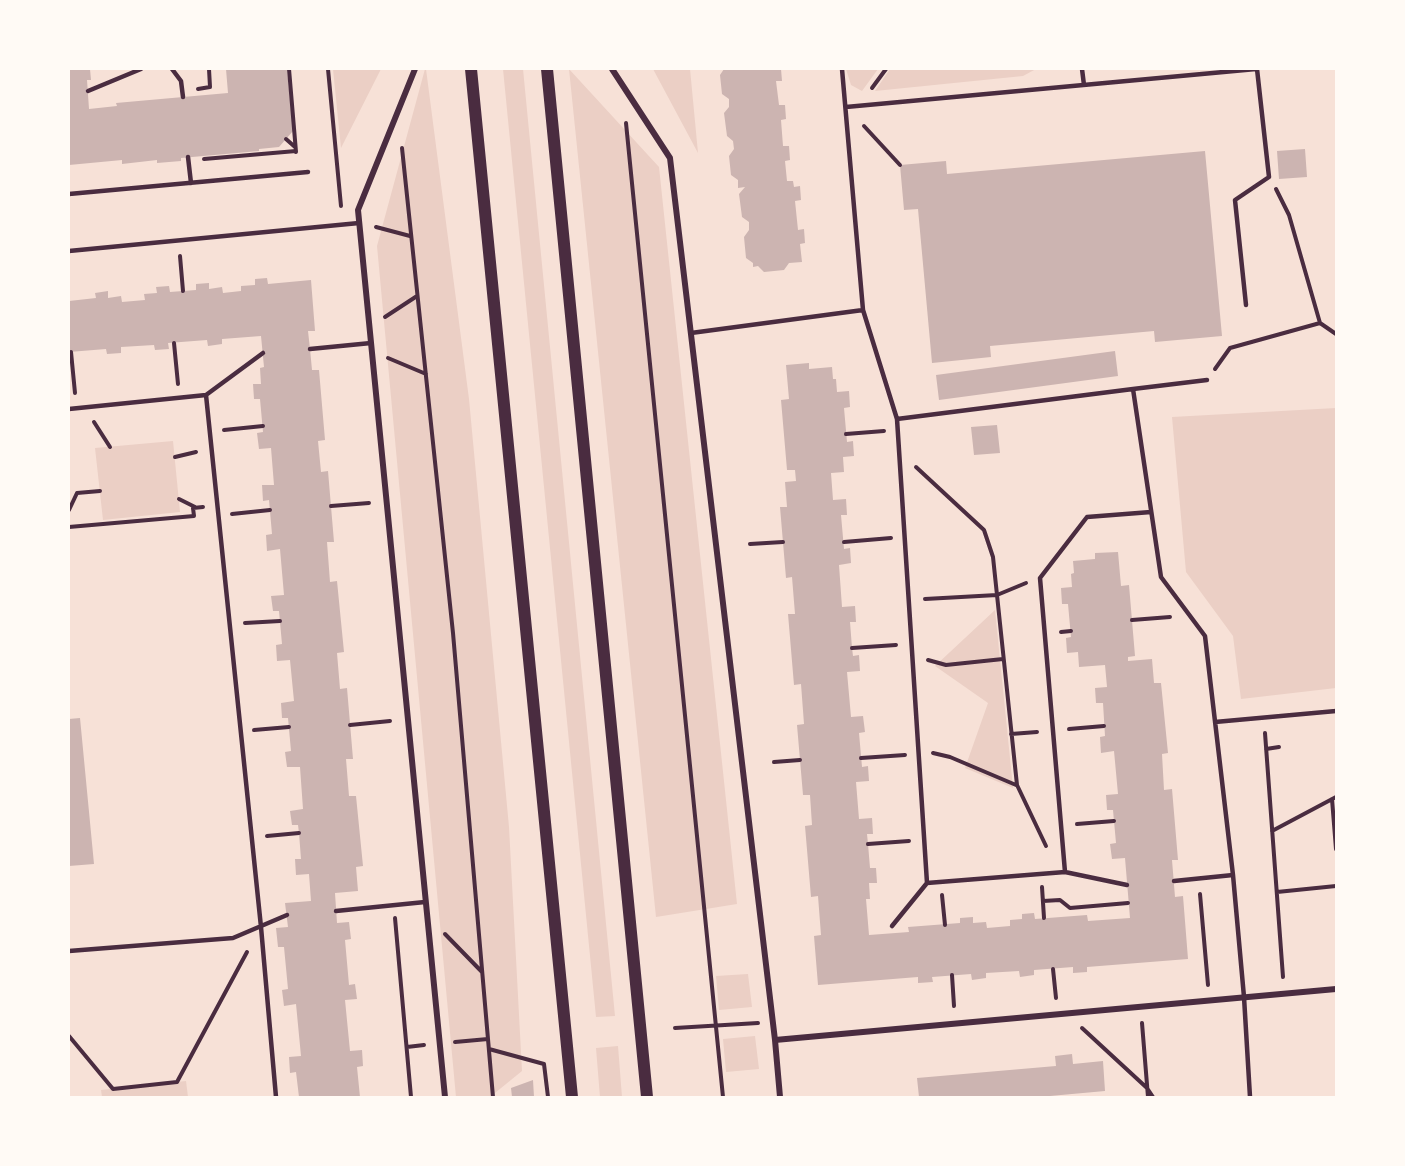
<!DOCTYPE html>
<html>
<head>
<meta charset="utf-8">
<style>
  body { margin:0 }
  #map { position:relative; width:1405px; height:1166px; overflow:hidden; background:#f7e1d7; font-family:Montserrat,sans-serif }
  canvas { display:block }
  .frame { position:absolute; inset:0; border:70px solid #fffaf5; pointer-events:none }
</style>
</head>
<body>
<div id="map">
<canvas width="1405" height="1166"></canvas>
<div class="frame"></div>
</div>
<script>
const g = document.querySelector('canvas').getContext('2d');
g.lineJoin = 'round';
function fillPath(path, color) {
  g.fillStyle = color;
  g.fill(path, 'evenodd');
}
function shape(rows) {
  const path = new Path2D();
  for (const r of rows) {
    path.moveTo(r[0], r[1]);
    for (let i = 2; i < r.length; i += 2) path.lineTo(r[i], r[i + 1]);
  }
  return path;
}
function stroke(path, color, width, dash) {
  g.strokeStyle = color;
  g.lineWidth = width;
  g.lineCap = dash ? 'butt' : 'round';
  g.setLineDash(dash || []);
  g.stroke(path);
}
fillPath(shape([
  [333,69,381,69,341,148],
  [425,69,426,69,469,399,509,827,522,1071,490,1097,456,1097,377,246],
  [503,69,523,69,615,1016,596,1017],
  [569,69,659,167,737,904,656,917],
  [653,69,690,69,698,153],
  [846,69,878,69,862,91,851,85],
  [890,69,1036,69,1023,76,875,91],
  [1336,408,1336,688,1241,699,1233,636,1186,572,1172,417],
  [173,441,180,512,103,520,95,448],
  [995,610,1013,788,965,768,988,703,935,666],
  [748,974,752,1007,719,1010,716,976],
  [755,1036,759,1069,726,1072,723,1039],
  [618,1046,622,1097,600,1097,596,1048],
  [186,1081,188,1097,102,1097,101,1090]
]), '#ebcfc5');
fillPath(shape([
  [69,69,90,69,91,80,87,80,89,109,117,106,116,103,228,93,226,69,287,69,293,131,279,147,259,149,259,151,181,158,181,161,157,163,157,160,122,164,122,160,69,165],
  [724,69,781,69,782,81,776,81,779,105,785,105,786,119,781,120,783,146,789,146,790,160,785,161,787,181,793,181,794,187,800,186,801,200,795,201,798,230,804,229,805,243,800,244,802,262,789,263,784,270,764,272,758,266,753,267,753,263,746,258,744,237,749,230,749,222,742,217,739,194,745,187,738,188,738,180,731,175,729,156,734,149,733,141,727,136,724,113,729,107,729,99,722,94,720,75],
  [1305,149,1307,177,1279,179,1277,151],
  [1205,151,1222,336,1155,342,1154,331,990,346,991,357,932,363,918,209,904,210,900,165,946,161,947,174],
  [267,278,268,284,311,280,315,331,308,331,310,349,312,370,319,370,325,440,318,441,321,472,328,471,334,542,327,542,330,582,337,581,344,652,337,653,340,689,347,688,353,759,346,759,349,796,356,796,363,866,356,867,358,891,335,893,337,923,349,922,351,939,345,940,349,985,355,984,357,999,345,1000,350,1051,362,1050,363,1066,357,1067,360,1097,299,1097,296,1072,290,1073,289,1057,301,1056,296,1004,284,1006,282,990,288,989,284,947,278,947,276,928,288,927,285,903,311,901,309,874,296,875,295,859,301,859,299,833,298,825,292,825,290,811,303,809,300,767,287,767,285,752,291,751,288,718,282,718,281,703,294,701,290,660,277,661,276,645,282,644,279,611,273,611,271,596,284,595,280,549,267,551,266,535,272,534,269,500,263,501,262,485,274,485,271,448,259,449,257,433,263,432,260,399,254,399,253,384,261,384,260,368,264,367,261,336,222,339,222,344,208,346,207,340,168,343,169,349,155,350,154,345,121,347,121,353,107,354,106,349,69,352,69,301,96,298,95,293,108,291,108,298,121,296,122,302,145,300,144,294,157,293,156,287,169,286,170,292,196,290,196,284,209,283,209,289,222,287,223,293,241,291,241,286,255,285,255,279],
  [1115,351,1118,376,939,400,936,375],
  [809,363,809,369,832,367,833,379,836,379,837,392,849,391,850,407,844,408,847,442,853,441,854,456,843,457,844,472,831,473,833,500,846,499,847,515,841,515,844,549,850,548,851,563,839,565,842,607,855,606,856,622,850,622,852,648,853,656,859,655,860,671,847,672,851,717,863,716,865,732,859,733,862,767,868,766,869,781,856,782,859,819,872,818,873,834,867,834,868,844,870,868,876,868,877,883,869,883,870,899,866,899,869,935,909,932,908,927,960,923,960,918,973,917,973,923,986,922,987,928,1010,926,1010,920,1022,919,1022,914,1034,913,1035,919,1087,915,1088,921,1130,918,1125,858,1112,859,1110,844,1116,843,1113,810,1107,810,1106,795,1118,794,1114,751,1101,753,1100,737,1105,736,1103,703,1096,703,1095,688,1107,687,1105,665,1079,667,1078,652,1067,653,1066,638,1071,637,1068,604,1062,604,1061,588,1072,587,1071,574,1074,573,1073,561,1095,559,1095,553,1118,552,1121,586,1129,585,1135,656,1128,657,1128,661,1152,659,1154,683,1161,683,1168,753,1162,754,1164,790,1172,789,1178,860,1172,860,1175,897,1183,896,1188,959,1087,967,1087,972,1073,973,1073,967,1034,970,1034,975,1020,977,1019,971,986,973,986,978,972,980,971,974,932,977,933,982,918,983,918,977,818,985,814,936,821,935,818,896,811,897,805,826,812,825,810,795,803,795,797,725,804,724,801,684,794,685,788,614,795,614,792,577,786,578,780,507,787,507,785,482,796,481,795,470,787,470,781,400,789,399,786,365],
  [997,425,1000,453,974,455,971,427],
  [80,718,94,864,69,866,69,719],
  [1072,1054,1073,1064,1103,1061,1105,1091,1039,1097,919,1097,917,1078,1056,1066,1055,1056],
  [533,1080,534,1097,512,1097,511,1088]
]), '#ccb4b1');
stroke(shape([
  [289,69,296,152],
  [328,69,341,206],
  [872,88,886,69],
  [198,89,210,87,209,69],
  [626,123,723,1097],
  [864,126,900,165],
  [286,139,295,147],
  [402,148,453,633,493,1097],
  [204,159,296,151],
  [1276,189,1289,215,1320,323,1336,334],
  [376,227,410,236],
  [180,256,183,291],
  [385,317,417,296],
  [174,343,178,384],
  [71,352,75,393],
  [388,358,426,374],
  [1215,369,1230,348,1320,323],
  [94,422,110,447],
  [224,430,263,426],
  [846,434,884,431],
  [175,457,196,452],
  [916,467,984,530,993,557,1017,785,1046,846],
  [179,499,195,507],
  [331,506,369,503],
  [69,510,77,493,100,491],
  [232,514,270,510],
  [69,527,194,516,193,508,203,507],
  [844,542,891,538],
  [750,544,783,542],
  [925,599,997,595,1026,583],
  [1132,620,1170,617],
  [245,623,280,621],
  [1061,632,1071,631],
  [852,648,896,645],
  [928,660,946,665,1003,659],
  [350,725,390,721],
  [1069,729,1104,726],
  [254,730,289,727],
  [1265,733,1283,977],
  [1011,734,1037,732],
  [1266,749,1279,747],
  [933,753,950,757,1016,785],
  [861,758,905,755],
  [774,762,800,760],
  [1332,799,1336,849],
  [1077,824,1114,821],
  [1272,831,1336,797],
  [267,836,299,833],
  [868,844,909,841],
  [1042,887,1044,918],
  [1277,892,1336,886],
  [1200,894,1208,985],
  [942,895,945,925],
  [1043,901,1060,900,1070,908,1128,903],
  [395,918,411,1097],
  [445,934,482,972],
  [1053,969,1056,998],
  [952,975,954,1006],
  [1142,1023,1148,1097],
  [675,1028,758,1023],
  [1082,1028,1147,1088,1153,1097],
  [69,1036,113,1089,177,1082,247,952],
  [455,1042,488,1039],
  [407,1047,424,1045],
  [489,1049,544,1064,548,1097]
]), '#4a2c40', 4);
stroke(shape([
  [172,69,181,81,183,97],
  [842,69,863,310,897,419,927,883,892,926],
  [1082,69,1084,85],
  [88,91,141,69],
  [846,107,1256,69],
  [188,157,191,183],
  [69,194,308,172],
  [69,251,359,223],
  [1246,305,1235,200,1269,177,1257,69],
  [691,333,863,310],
  [310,349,371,343],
  [1133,389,1207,380],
  [206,395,261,927,276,1097],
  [69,409,206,395,263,353],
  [897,419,1133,389,1161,577,1205,636,1233,875,1244,997,1250,1097],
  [1215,722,1336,711],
  [1065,872,1127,885],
  [1174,881,1233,875],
  [927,883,1065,872,1040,578,1087,517,1151,512],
  [336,911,425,902],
  [69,951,233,938,287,915]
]), '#4a2c40', 4.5);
stroke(shape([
  [415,69,358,210,445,1097],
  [612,69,670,158,775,1040,780,1097],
  [775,1040,1336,989]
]), '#4a2c40', 6);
stroke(shape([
  [471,69,572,1097],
  [547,69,647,1097]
]), '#4a2c40', 12);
</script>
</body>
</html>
